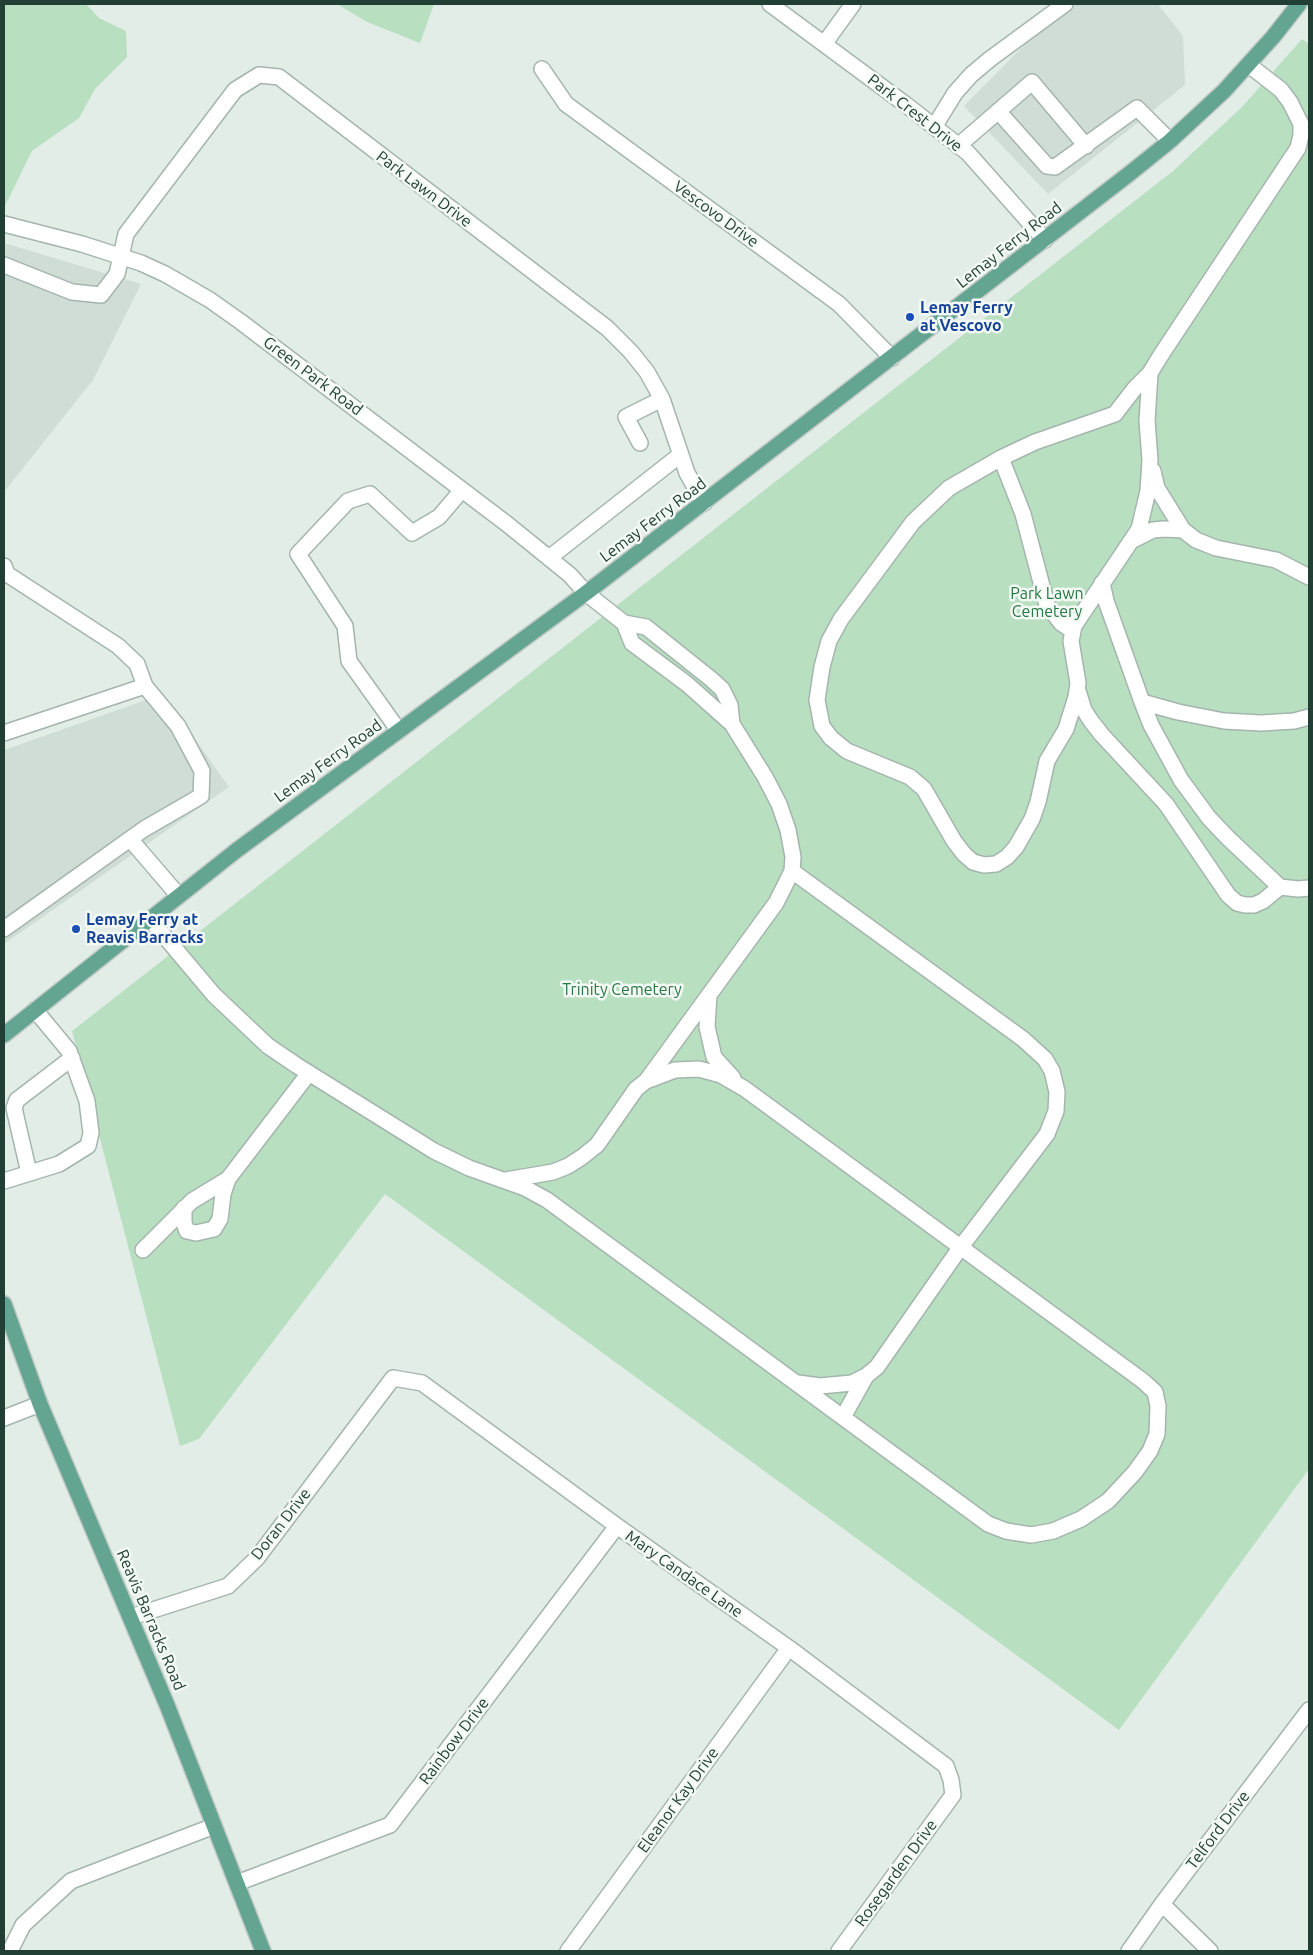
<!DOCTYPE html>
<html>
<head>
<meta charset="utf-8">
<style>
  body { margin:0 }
  #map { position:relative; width:1313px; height:1955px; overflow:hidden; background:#e2ede7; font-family:Ubuntu,sans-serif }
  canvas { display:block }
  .frame { position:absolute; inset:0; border:5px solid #213f35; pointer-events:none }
</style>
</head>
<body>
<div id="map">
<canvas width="1313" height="1955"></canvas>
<div class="frame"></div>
</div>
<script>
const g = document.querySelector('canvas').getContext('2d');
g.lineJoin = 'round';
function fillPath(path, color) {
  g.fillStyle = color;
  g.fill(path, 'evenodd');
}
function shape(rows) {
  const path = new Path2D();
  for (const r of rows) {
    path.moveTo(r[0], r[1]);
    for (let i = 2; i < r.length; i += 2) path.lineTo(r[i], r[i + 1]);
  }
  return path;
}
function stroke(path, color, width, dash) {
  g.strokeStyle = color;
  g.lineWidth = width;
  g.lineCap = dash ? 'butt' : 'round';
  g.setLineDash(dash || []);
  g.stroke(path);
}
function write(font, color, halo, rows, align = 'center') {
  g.font = font + ' Ubuntu,sans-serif';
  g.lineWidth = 5;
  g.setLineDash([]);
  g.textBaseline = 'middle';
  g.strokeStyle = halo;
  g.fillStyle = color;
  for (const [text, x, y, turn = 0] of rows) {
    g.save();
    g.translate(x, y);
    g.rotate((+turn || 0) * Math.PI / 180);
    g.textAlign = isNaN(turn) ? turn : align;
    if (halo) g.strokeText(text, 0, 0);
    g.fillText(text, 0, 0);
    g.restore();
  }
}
fillPath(shape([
  [1076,4,1158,4,1183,36,1185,85,1048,194,964,106,1032,37],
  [4,243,141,284,93,380,4,492],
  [163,694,229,787,4,944,4,750]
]), '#d0ddd6');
fillPath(shape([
  [4,4,86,4,99,18,126,31,127,57,95,89,79,118,32,151,4,208],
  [337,4,434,4,420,43,367,22],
  [1302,39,1309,44,1309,1469,1119,1730,385,1194,199,1439,180,1446,72,1031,1173,171,1242,107]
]), '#b9dfc1');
const minor = shape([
  [770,4,905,104,968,153,1045,240],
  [824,44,853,4],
  [542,69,566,104,839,304,892,358],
  [998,111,1047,166,1055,167,1137,108,1170,141],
  [934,127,955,93,971,75,990,59,1065,4],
  [958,146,1032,82,1086,146],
  [4,224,82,244,141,263,165,274,210,300,241,322,507,524,570,575,586,593,624,623,646,627,711,679,722,689,730,705,732,724],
  [4,265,72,292,101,295,117,274,126,234,235,90,259,75,279,77,607,328,631,352,647,372,662,399,687,473,704,503],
  [1150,373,1147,421,1150,460,1148,491,1139,529,1074,626,1071,641,1078,683,1076,697,1066,729,1047,761,1038,802,1032,819,1016,847,1007,857,996,864,984,865,973,862,964,854,954,841,924,789,910,777,847,751,831,738,822,726,817,700,822,667,829,641,841,619,913,522,949,488,1001,458,1035,442,1115,414,1135,388,1150,373,1161,355,1298,148,1301,135,1301,124,1290,102,1281,90,1249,65],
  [640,443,626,417,662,399],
  [1001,458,1023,514,1047,605,1061,623,1073,631],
  [1153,471,1157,488,1183,530],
  [1133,540,1153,530,1164,529,1183,530,1196,540,1216,548,1276,560,1309,577],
  [549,558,680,455],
  [4,566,7,574,118,646,137,664,145,686],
  [1102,583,1106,601,1142,702,1151,725,1181,780,1209,818,1228,838,1280,887,1298,889,1309,888],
  [624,623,632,643,687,684,732,724,765,777,779,804,788,830,793,857,792,871,776,903,647,1080],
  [1078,691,1084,710,1091,721,1102,735,1166,804,1228,895,1237,903,1245,905,1254,905,1263,901,1280,887],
  [1142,702,1178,712,1224,721,1261,723,1294,721,1309,717],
  [399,731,349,661,345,626,298,554,348,501,370,494,412,533,439,517,462,490],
  [4,733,145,686,178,726,202,771,201,796,144,829,4,929],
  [130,839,178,895],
  [792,871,1023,1039,1045,1059,1052,1071,1057,1092,1056,1111,1047,1134,960,1248,877,1367,866,1376,852,1383,820,1386,798,1383],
  [150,919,214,995,268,1046,296,1065,434,1151,469,1168,525,1188,547,1200,988,1524,1006,1531,1031,1535,1053,1531,1081,1519,1108,1501,1135,1472,1150,1451,1157,1434,1158,1406,1155,1392,1143,1381,745,1089,721,1075,699,1069,675,1070,646,1081,636,1089,597,1145,582,1157,568,1166,553,1172,506,1180],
  [709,995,707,1027,714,1057,733,1078],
  [29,1173,14,1108,17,1100,72,1058],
  [4,1181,59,1164,88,1146,91,1133,87,1101,69,1051,35,1010],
  [184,1208,184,1223,187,1231,196,1233,214,1229,220,1219,223,1194,228,1179],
  [143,1250,192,1201,228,1179,309,1073],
  [843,1417,866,1376],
  [4,1418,40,1404],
  [131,1617,228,1586,257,1558,393,1378,422,1383,617,1526,789,1648,946,1766,951,1780,953,1795,839,1951],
  [237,1883,390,1825,617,1526],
  [1162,1904,1210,1951],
  [10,1951,23,1925,71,1881,214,1826],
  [568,1951,789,1648],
  [1129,1951,1162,1904,1309,1710]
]);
const major = shape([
  [4,1035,237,850,586,593,1129,174,1170,141,1224,91,1273,37,1299,4],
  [4,1304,40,1404,167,1705,263,1951]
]);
stroke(minor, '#a4b5ae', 18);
stroke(major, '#c1c9c6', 18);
stroke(minor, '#fff', 15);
stroke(major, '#64a591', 15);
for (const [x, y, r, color] of [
  [910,317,5,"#1a4fb4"],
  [76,929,5,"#1a4fb4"]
]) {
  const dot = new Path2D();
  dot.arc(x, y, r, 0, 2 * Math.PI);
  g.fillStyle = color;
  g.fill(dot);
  stroke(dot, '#f3f9f5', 2);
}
write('16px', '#213f35', '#f3f9f5', [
  ["Park Crest Drive",915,113,38],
  ["Park Lawn Drive",424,189,37],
  ["Vescovo Drive",716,214,36],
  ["Lemay Ferry Road",1009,245,-38],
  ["Green Park Road",313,376,37],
  ["Lemay Ferry Road",653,520,-37],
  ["Lemay Ferry Road",328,761,-36],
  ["Doran Drive",281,1524,-52],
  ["Mary Candace Lane",684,1574,35],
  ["Reavis Barracks Road",151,1620,67],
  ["Rainbow Drive",454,1741,-53],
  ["Eleanor Kay Drive",678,1800,-54],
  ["Telford Drive",1218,1830,-53],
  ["Rosegarden Drive",896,1873,-54]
]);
write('bold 16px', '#164399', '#f3f9f5', [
  ["Lemay Ferry",920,308],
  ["at Vescovo",920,326],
  ["Lemay Ferry at",86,920],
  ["Reavis Barracks",86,938]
], 'left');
write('16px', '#287843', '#f3f9f5', [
  ["Park Lawn",1047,594],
  ["Cemetery",1047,612],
  ["Trinity Cemetery",622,990]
]);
</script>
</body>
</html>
